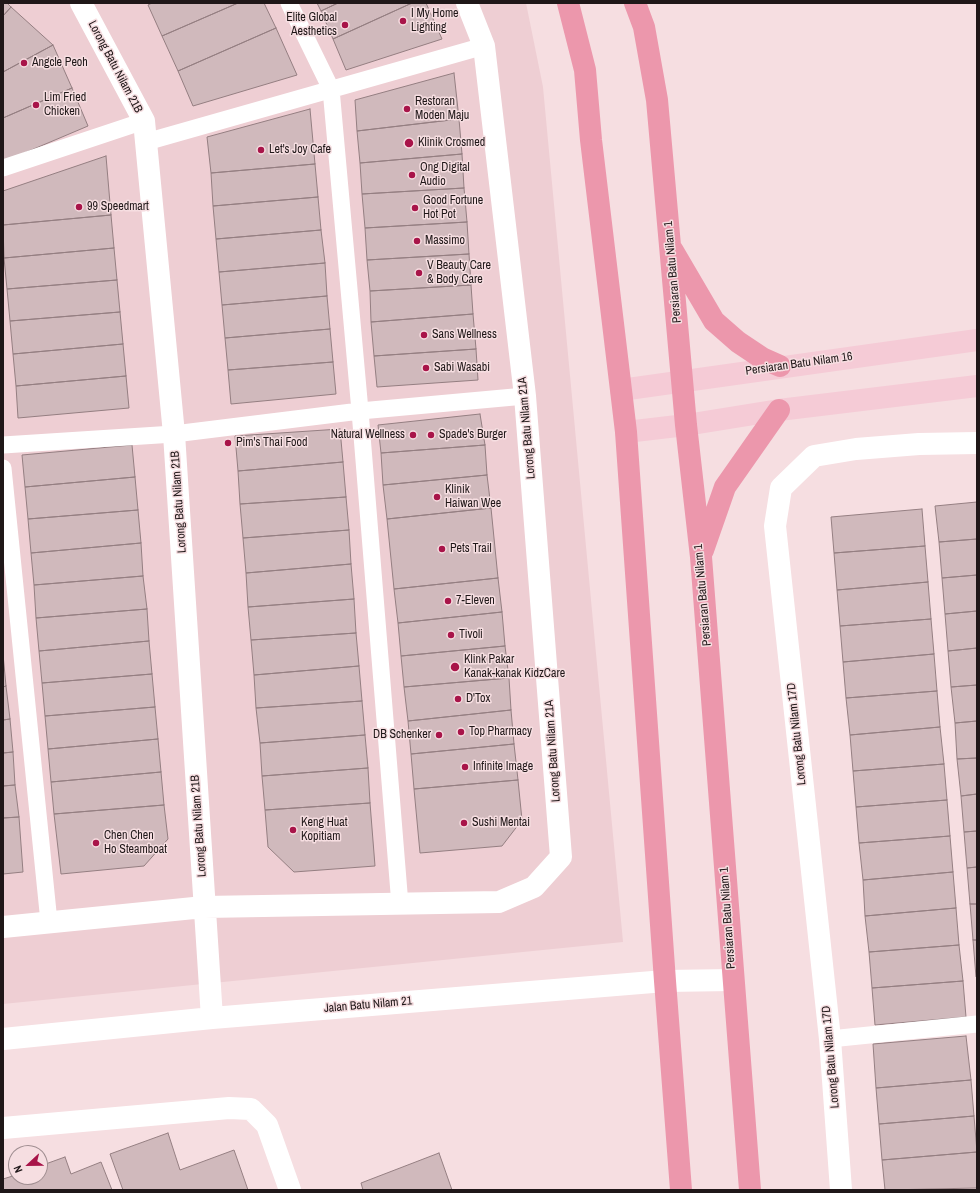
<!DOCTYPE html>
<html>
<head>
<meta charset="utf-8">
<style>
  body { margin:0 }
  #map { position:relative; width:980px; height:1193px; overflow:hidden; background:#f6dee1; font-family:"Archivo Narrow",sans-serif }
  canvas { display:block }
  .frame { position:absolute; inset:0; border:4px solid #1f1718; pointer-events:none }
  .north { position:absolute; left:8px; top:1145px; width:40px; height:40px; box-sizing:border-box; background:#f6dee1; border:1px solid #a08e91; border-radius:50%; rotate:248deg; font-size:11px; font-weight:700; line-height:16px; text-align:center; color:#1f1718 }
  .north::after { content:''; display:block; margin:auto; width:14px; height:18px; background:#a81449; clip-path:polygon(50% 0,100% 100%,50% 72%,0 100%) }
</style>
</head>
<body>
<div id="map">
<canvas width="980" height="1193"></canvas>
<div class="frame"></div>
<div class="north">N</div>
</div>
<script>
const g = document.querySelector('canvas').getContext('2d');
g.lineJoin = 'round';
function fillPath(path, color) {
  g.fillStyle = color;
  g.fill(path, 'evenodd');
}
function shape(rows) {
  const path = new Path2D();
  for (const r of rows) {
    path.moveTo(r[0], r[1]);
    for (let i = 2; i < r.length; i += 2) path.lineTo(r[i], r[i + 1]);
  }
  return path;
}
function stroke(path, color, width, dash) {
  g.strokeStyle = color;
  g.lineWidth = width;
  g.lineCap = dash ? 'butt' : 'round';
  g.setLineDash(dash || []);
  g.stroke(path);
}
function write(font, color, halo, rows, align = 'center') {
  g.font = font + ' "Archivo Narrow",sans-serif';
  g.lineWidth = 3;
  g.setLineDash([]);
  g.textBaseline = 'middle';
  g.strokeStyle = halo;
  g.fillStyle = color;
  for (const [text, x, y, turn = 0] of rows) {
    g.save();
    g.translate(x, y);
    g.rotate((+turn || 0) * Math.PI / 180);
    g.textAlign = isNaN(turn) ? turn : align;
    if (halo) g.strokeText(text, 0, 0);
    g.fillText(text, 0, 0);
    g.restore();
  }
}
fillPath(shape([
  [3,3,526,3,543,87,623,942,3,1004]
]), '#eeced3');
const building = shape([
  [3,3,7,3,11,7,3,16,3,3],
  [152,3,238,3,162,36,148,5,152,3],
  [238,3,264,3,276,28,178,71,162,36,238,3],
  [317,3,338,3,321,11,317,3],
  [338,3,412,3,333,39,321,11,338,3],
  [412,3,426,3,442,39,346,70,333,39,412,3],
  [11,7,53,45,3,72,3,16,11,7],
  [276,28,297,75,193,106,178,71,276,28],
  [53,45,72,88,3,118,3,72,53,45],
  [454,73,459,119,357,131,355,100,454,73],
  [72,88,88,126,3,162,3,118,72,88],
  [310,109,315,164,211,173,207,137,310,109],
  [459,119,462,154,360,163,357,131,459,119],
  [462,154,464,188,362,194,360,163,462,154],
  [106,156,111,215,3,225,3,191,106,156],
  [315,164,318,197,213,206,211,173,315,164],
  [464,188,467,222,365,228,362,194,464,188],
  [318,197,321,230,216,239,213,206,318,197],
  [111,215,114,248,4,258,3,225,111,215],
  [467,222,469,254,367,260,365,228,467,222],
  [321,230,325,263,219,272,216,239,321,230],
  [114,248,117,280,7,289,4,258,114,248],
  [469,254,471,285,370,291,367,260,469,254],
  [325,263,327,296,222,305,219,272,325,263],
  [117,280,120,312,10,321,7,289,117,280],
  [471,285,473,314,371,322,370,291,471,285],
  [327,296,330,329,225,338,222,305,327,296],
  [120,312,123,344,13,354,10,321,120,312],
  [473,314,476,349,374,356,371,322,473,314],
  [330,329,333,362,228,370,225,338,330,329],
  [123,344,126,376,16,386,13,354,123,344],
  [476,349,478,380,377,387,374,356,476,349],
  [333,362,336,394,231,404,228,370,333,362],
  [126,376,129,408,18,418,16,386,126,376],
  [480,414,485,445,381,453,378,425,480,414],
  [340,429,343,462,238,471,235,436,340,429],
  [132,445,135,477,25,487,22,455,132,445],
  [485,445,487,475,383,485,381,453,485,445],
  [343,462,346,497,240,504,238,471,343,462],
  [487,475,491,508,387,519,383,485,487,475],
  [135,477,138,510,28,519,25,487,135,477],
  [346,497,349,530,243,538,240,504,346,497],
  [977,502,977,539,939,542,935,506,977,502],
  [491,508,498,578,394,589,387,519,491,508],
  [922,509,925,546,834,553,831,517,922,509],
  [138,510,141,543,31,553,28,519,138,510],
  [349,530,351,564,246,573,243,538,349,530],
  [977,539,977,575,942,578,939,542,977,539],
  [141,543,143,576,34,585,31,553,141,543],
  [925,546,928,582,837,590,834,553,925,546],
  [351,564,354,599,248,607,246,573,351,564],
  [977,575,977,611,945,614,942,578,977,575],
  [143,576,147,609,36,618,34,585,143,576],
  [498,578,502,612,398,623,394,589,498,578],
  [928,582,931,619,840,626,837,590,928,582],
  [354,599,356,633,251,640,248,607,354,599],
  [147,609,149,641,39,651,36,618,147,609],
  [977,611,977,648,948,651,945,614,977,611],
  [502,612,505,646,401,656,398,623,502,612],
  [931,619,934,654,843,662,840,626,931,619],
  [356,633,359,666,254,675,251,640,356,633],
  [149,641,152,674,42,683,39,651,149,641],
  [505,646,509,678,404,687,401,656,505,646],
  [977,648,977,685,951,687,948,651,977,648],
  [3,654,6,686,3,687,3,654],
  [934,654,937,691,846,698,843,662,934,654],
  [359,666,362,701,256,708,254,675,359,666],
  [152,674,155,707,45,716,42,683,152,674],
  [509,678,511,710,408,721,404,687,509,678],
  [977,685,977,721,955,723,951,687,977,685],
  [6,686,10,719,3,720,3,687,6,686],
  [937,691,940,727,850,735,846,698,937,691],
  [362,701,365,735,260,743,256,708,362,701],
  [155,707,158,739,48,749,45,716,155,707],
  [511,710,514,744,411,754,408,721,511,710],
  [10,719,13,752,3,753,3,720,10,719],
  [977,721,977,758,957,759,955,723,977,721],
  [940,727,944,764,853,771,850,735,940,727],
  [365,735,368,768,262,776,260,743,365,735],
  [158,739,161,772,51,782,48,749,158,739],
  [514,744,518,780,414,789,411,754,514,744],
  [13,752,15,785,3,786,3,753,13,752],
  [977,758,977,794,961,796,957,759,977,758],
  [944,764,947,800,856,807,853,771,944,764],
  [368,768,370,803,265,810,262,776,368,768],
  [161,772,164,805,54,814,51,782,161,772],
  [518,780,522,820,502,846,420,853,414,789,518,780],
  [15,785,19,817,3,818,3,786,15,785],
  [977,794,977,831,964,832,961,796,977,794],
  [947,800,950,836,859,843,856,807,947,800],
  [370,803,375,866,294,872,268,847,265,810,370,803],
  [164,805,168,839,144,866,61,874,54,814,164,805],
  [19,817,23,872,3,874,3,818,19,817],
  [977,831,977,867,967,868,964,832,977,831],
  [950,836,953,872,863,880,859,843,950,836],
  [977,867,977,904,970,904,967,868,977,867],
  [953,872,956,908,865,916,863,880,953,872],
  [970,904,977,904,977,940,973,940,970,904],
  [956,908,959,945,869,952,865,916,956,908],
  [973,940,977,940,977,977,976,977,973,940],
  [959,945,963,981,872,988,869,952,959,945],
  [963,981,966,1017,875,1025,872,988,963,981],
  [966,1036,971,1080,876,1088,873,1044,966,1036],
  [971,1080,974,1116,879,1124,876,1088,971,1080],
  [974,1116,977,1152,882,1160,879,1124,974,1116],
  [168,1133,180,1170,234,1150,248,1190,123,1190,110,1154,168,1133],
  [977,1152,977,1188,885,1190,882,1160,977,1152],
  [439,1153,452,1190,363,1190,361,1183,439,1153],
  [65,1157,71,1174,101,1162,112,1190,3,1190,3,1179,16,1175,16,1177,40,1177,40,1166,65,1157]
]);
fillPath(building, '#d0b9bc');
stroke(building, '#957f82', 1);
stroke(shape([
  [289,3,331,89,360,411,400,905],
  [146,142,484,46],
  [3,168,144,121],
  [3,445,174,434,360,411,525,396],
  [3,468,49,922],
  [830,1039,977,1024]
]), '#fff', 17);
stroke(shape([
  [81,3,144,121,174,434,212,1018],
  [3,927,204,907,499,902,534,887,561,857,525,396,484,46,467,3],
  [3,1039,212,1018,665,981,733,980],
  [3,1128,229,1108,251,1109,267,1125,290,1190],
  [841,1190,830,1039,775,526,781,488,814,456,856,449,919,444,977,443]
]), '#fff', 22);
stroke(shape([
  [621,390,977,340],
  [626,432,686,425,779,410,977,386]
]), '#f5cbd6', 22);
stroke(shape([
  [568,3,585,70,591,140,626,432,665,981,681,1190],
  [635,3,644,27,657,100,686,425,701,557,750,1190],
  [673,251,714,321,738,342,762,358,780,366],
  [703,550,725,487,779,410]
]), '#ec97ac', 22);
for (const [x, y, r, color] of [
  [403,21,4,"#a81449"],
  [345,25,4,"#a81449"],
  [24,63,4,"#a81449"],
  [36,105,4,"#a81449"],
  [407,109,4,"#a81449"],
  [409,143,5,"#a81449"],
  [261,150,4,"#a81449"],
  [412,175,4,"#a81449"],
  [79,207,4,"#a81449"],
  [415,208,4,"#a81449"],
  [417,241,4,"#a81449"],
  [419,273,4,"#a81449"],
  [424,335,4,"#a81449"],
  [426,368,4,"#a81449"],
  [413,435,4,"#a81449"],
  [431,435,4,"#a81449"],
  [228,443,4,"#a81449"],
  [437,497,4,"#a81449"],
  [442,549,4,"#a81449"],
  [448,601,4,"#a81449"],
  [451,635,4,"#a81449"],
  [455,667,5,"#a81449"],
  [458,699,4,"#a81449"],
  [461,732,4,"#a81449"],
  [439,735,4,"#a81449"],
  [465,767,4,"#a81449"],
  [464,823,4,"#a81449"],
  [293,830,4,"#a81449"],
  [96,843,4,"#a81449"]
]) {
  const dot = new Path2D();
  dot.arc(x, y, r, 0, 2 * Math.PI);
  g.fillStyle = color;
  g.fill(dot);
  stroke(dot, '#f6dee1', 1.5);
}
write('12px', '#1f1718', '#f6dee1', [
  ["I My Home",411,14],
  ["Lighting",411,28],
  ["Elite Global",337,18,"right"],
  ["Aesthetics",337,32,"right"],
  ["Angcle Peoh",32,63],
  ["Lim Fried",44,98],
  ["Chicken",44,112],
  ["Restoran",415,102],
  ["Moden Maju",415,116],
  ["Klinik Crosmed",418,143],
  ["Let's Joy Cafe",269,150],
  ["Ong Digital",420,168],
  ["Audio",420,182],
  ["Good Fortune",423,201],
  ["Hot Pot",423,215],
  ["99 Speedmart",87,207],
  ["Massimo",425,241],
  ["V Beauty Care",427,266],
  ["& Body Care",427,280],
  ["Sans Wellness",432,335],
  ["Sabi Wasabi",434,368],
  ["Natural Wellness",405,435,"right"],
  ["Spade's Burger",439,435],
  ["Pim's Thai Food",236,443],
  ["Klinik",445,490],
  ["Haiwan Wee",445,504],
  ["Pets Trail",450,549],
  ["7-Eleven",456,601],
  ["Tivoli",459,635],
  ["Klink Pakar",464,660],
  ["Kanak-kanak KidzCare",464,674],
  ["D'Tox",466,699],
  ["Top Pharmacy",469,732],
  ["DB Schenker",431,735,"right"],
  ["Infinite Image",473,767],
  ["Keng Huat",301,823],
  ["Kopitiam",301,837],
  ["Sushi Mentai",472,823],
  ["Chen Chen",104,836],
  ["Ho Steamboat",104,850]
], 'left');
write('12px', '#1f1718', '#f6dee1', [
  ["Lorong Batu Nilam 21B",115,67,62],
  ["Persiaran Batu Nilam 1",673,272,-95],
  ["Persiaran Batu Nilam 16",799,364,-8],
  ["Lorong Batu Nilam 21A",527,428,-95],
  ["Lorong Batu Nilam 21B",179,502,-94],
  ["Persiaran Batu Nilam 1",703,595,-95],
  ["Lorong Batu Nilam 17D",797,734,-96],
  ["Lorong Batu Nilam 21A",553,751,-94],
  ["Lorong Batu Nilam 21B",199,826,-94],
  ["Persiaran Batu Nilam 1",728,918,-94],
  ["Jalan Batu Nilam 21",368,1005,-5],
  ["Lorong Batu Nilam 17D",831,1057,-95]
]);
</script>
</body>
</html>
